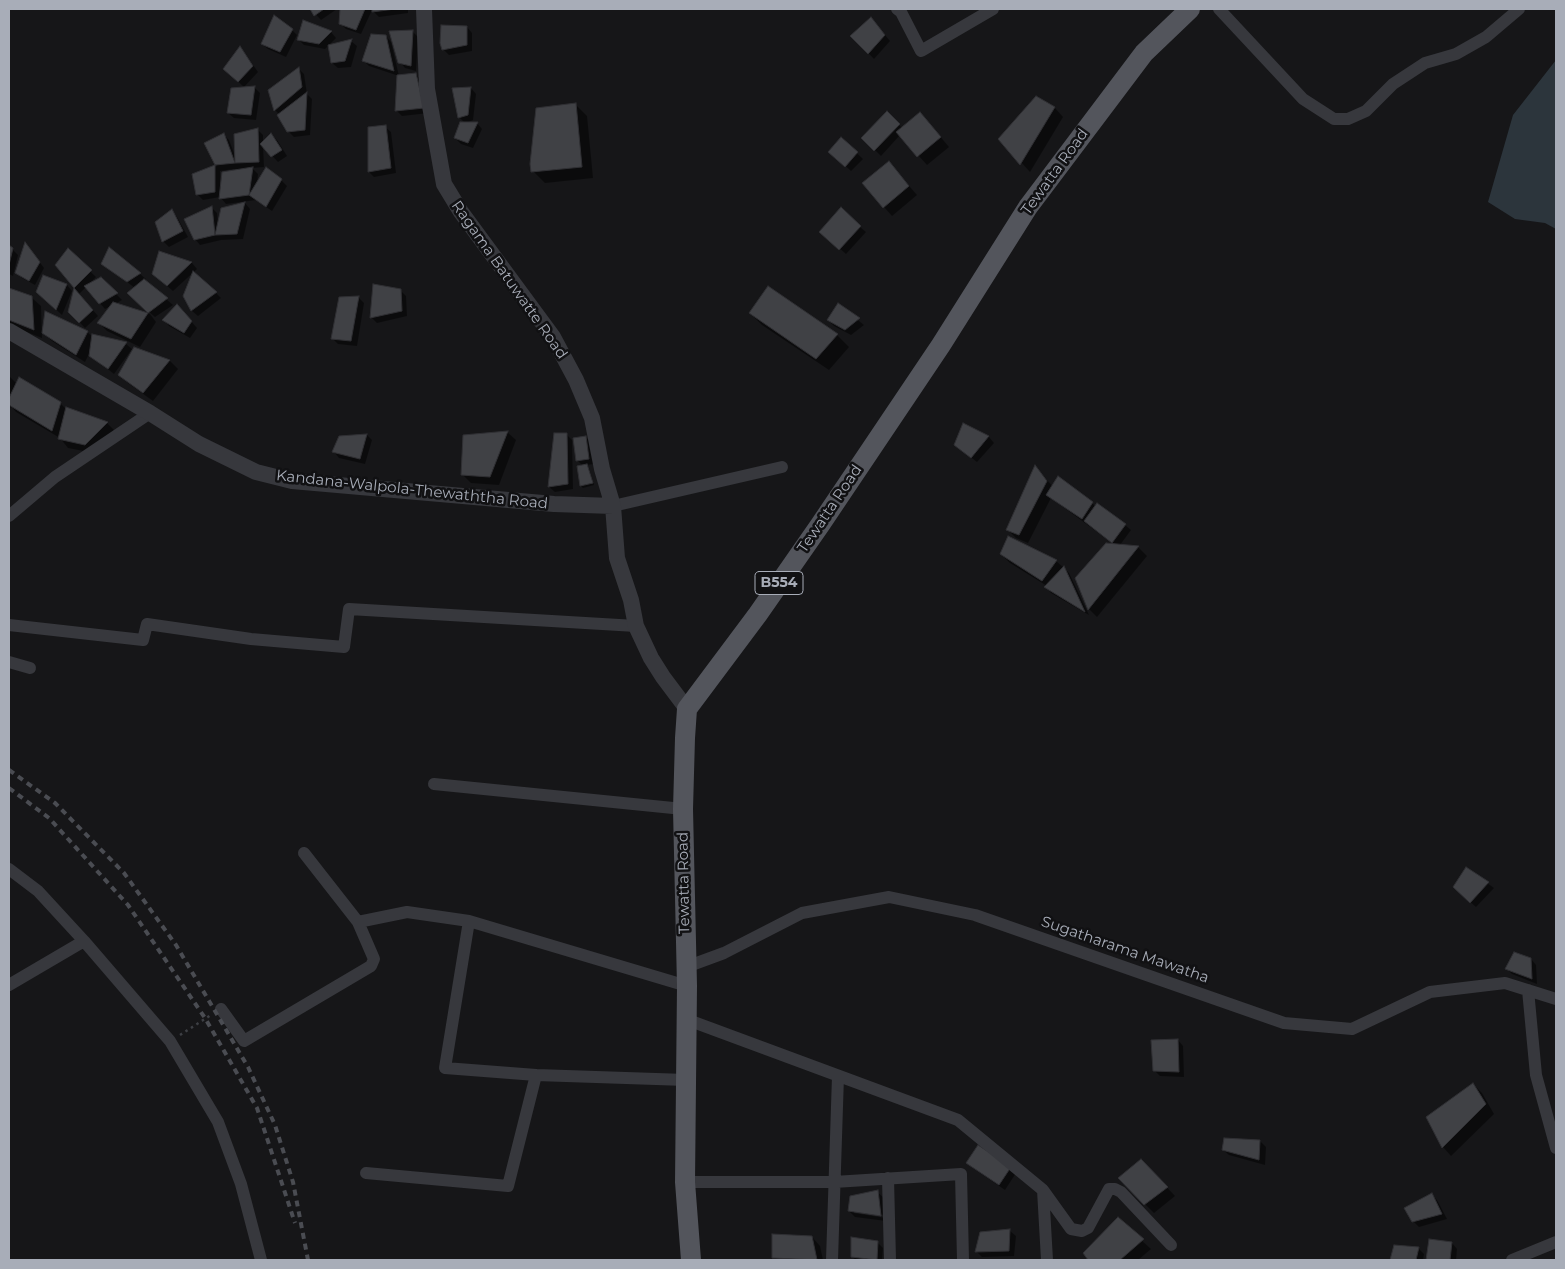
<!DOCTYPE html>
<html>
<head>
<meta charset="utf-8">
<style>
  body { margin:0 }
  #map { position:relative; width:1565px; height:1269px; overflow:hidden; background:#161618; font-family:Montserrat,sans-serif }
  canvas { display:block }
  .frame { position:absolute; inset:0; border:10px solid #a8adb8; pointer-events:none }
</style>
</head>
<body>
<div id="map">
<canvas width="1565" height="1269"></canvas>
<div class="frame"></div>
</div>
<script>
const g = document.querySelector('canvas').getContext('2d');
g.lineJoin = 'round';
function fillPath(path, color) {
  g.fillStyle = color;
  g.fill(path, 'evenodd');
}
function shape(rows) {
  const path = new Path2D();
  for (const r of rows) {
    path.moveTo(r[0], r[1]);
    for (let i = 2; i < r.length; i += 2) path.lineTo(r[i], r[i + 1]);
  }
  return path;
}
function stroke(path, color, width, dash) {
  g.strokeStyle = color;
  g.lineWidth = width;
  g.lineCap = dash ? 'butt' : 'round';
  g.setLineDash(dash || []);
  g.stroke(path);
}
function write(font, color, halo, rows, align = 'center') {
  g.font = font + ' Montserrat,sans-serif';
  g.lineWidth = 5;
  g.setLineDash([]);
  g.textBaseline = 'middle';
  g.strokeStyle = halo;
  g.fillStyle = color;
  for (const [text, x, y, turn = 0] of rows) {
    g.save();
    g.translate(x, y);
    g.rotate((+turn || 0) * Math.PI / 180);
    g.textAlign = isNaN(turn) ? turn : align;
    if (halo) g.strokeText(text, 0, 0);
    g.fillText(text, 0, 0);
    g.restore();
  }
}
fillPath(shape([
  [1556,60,1556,229,1545,223,1515,219,1488,202,1513,115]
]), '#2c353c');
fillPath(shape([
  [311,9,337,9,321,20],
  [342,9,371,9,373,11,373,9,408,9,408,13,379,17,372,10,361,34,346,29,340,23],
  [304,22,331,32,336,38,325,49,304,45,299,40],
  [876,24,890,41,874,59,852,36],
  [467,27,472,33,472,51,449,55,443,49],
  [292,30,297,35,286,57,268,49,262,44],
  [412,31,418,37,416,71,405,68,400,62],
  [386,36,391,42,399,76,416,74,421,80,429,113,402,116,397,111,399,76,369,66,363,60],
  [351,41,357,46,351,67,338,68,332,63],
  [241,48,258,72,244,87,231,75],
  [298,68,304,74,307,94,312,99,310,135,294,137,288,131,280,115,275,110],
  [254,87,260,93,256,120,234,118,228,113],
  [471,88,476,94,473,120,466,123,477,123,482,129,473,148,461,144,455,138,465,123,459,117],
  [1036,98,1055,108,1063,117,1030,172,1000,139],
  [575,104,587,116,593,178,545,183,533,171],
  [887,113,902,128,928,122,949,147,927,165,900,135,881,156,863,138],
  [385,127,391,132,396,173,374,177,369,172],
  [257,129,263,135,263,143,271,135,277,140,287,156,278,162,263,146,264,167,252,168,258,174,257,185,281,180,287,186,272,211,256,200,226,204,220,197,203,200,197,194,193,175,217,166,205,143,224,135,229,140,236,158],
  [234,169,235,171,220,186,220,171],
  [842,139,863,159,851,171,836,157],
  [889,163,917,195,892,216,884,207],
  [245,203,250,209,243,239,221,240,200,245,195,239,212,208,217,213,218,224,222,209],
  [172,211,177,217,188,237,169,247,163,241,156,223],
  [860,227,866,232,846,254,827,237],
  [26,244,44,268,35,285,22,278,16,272],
  [9,246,18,255,13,276,9,274],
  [109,249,140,274,146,279,144,280,173,305,155,317,134,299,135,288,103,264],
  [68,250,96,277,89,284,101,279,122,300,115,304,150,314,156,322,140,347,107,331,99,323,113,305,105,309,86,287,79,294,98,316,85,328,70,312,75,288,57,265],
  [160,253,192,263,197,269,173,291,159,279],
  [44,276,67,285,72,291,62,315,43,297],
  [768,287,837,335,849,347,829,370,762,325,750,313],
  [9,290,32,298,41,306,42,338,9,325],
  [400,290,406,296,407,316,377,323,371,317],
  [216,293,221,298,198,316,192,311,184,296],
  [358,297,364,303,357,346,338,344,333,339],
  [839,305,864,325,851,335,834,326,828,320],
  [183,312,197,328,190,338,169,326,164,320],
  [43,332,87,332,93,337,93,335,126,344,132,349,114,374,89,354,85,362,52,341],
  [134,349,170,361,178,369,153,401,128,383,119,375],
  [9,376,17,384,60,403,67,410,67,408,107,423,116,432,94,453,68,448,60,438,16,412,11,406,9,411],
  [964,424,989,437,994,443,977,462,955,445],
  [507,432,516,440,499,485,471,483,462,474],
  [555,434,566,434,572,440,573,489,555,492,549,487],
  [367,435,372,440,365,464,339,458,334,452,339,437],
  [586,437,592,443,594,464,586,465,589,468,594,485,583,488,581,486,579,467,583,466,577,460],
  [1036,467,1053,487,1092,503,1096,507,1097,505,1125,525,1131,530,1120,545,1138,547,1147,556,1097,617,1089,609,1115,545,1051,498,1028,543,1016,538,1007,529],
  [1008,538,1056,561,1064,568,1069,573,1089,615,1051,593,1046,587,1047,586,1010,563,1001,554],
  [1466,868,1494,888,1476,907,1460,893],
  [1531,959,1536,965,1537,984,1512,974,1506,968],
  [1178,1040,1183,1046,1184,1077,1160,1076,1154,1070],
  [1473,1084,1482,1093,1494,1114,1451,1156,1443,1147],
  [1260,1141,1266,1147,1265,1165,1229,1155,1223,1150],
  [978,1146,1016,1173,1005,1190,973,1168,968,1163],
  [1141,1160,1175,1196,1154,1213,1120,1179],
  [877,1192,883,1197,885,1215,854,1211,854,1213,886,1218,886,1221,855,1217,849,1211],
  [1431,1194,1437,1200,1447,1219,1419,1227,1413,1221],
  [1118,1219,1151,1249,1138,1260,1090,1260,1084,1253],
  [1010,1231,1016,1236,1014,1256,982,1257,976,1251,981,1233],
  [812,1237,820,1246,823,1260,776,1260,773,1257],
  [1430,1240,1452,1243,1457,1249,1456,1260,1427,1260],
  [877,1242,883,1248,882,1260,856,1260,852,1257],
  [1395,1247,1418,1248,1424,1254,1423,1260,1391,1260]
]), '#0007');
const building = shape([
  [310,9,324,9,314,16,310,9],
  [340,9,365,9,356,30,339,24,340,9],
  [372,9,395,9,372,12,372,9],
  [274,15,293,29,280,52,261,44,274,15],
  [871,17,885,35,868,54,850,36,871,17],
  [303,20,332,31,319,44,297,40,303,20],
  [441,25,467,26,467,45,442,50,440,43,441,25],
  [413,30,411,66,398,63,389,31,413,30],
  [371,34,386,35,394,71,362,61,371,34],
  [352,39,345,61,331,63,328,45,352,39],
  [240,46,253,66,238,82,223,69,240,46],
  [299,67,302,87,274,111,268,90,299,67],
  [416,73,424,108,395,111,397,75,416,73],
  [255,86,251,115,227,113,231,88,255,86],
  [471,87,468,115,458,118,452,88,471,87],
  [307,92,305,130,287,132,277,115,307,92],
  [1036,96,1055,107,1020,165,998,139,1036,96],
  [576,103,582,167,531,172,530,164,536,108,576,103],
  [887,111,900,124,874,151,861,138,887,111],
  [920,112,941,137,917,157,896,132,920,112],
  [460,122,478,122,468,143,454,138,460,122],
  [386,125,391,168,368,172,368,127,386,125],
  [258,128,259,162,235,163,234,134,258,128],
  [224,133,235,163,215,165,204,143,224,133],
  [271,133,282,150,271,157,260,144,271,133],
  [841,137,858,152,845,167,828,152,841,137],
  [889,161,909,186,883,208,862,183,889,161],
  [215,165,215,192,196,195,192,174,215,165],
  [253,167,249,195,219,199,222,172,253,167],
  [266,167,282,179,266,207,249,195,266,167],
  [245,202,237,234,215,235,221,208,245,202],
  [212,206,215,235,194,240,184,219,212,206],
  [841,207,861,226,839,250,819,232,841,207],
  [172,209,183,231,162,242,155,222,172,209],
  [25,242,40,262,29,281,15,273,25,242],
  [9,245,13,248,9,265,9,245],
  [109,247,141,273,127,282,101,264,109,247],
  [68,248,92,270,74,288,55,265,68,248],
  [159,251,192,262,167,286,152,274,159,251],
  [193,271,217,292,191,311,183,296,193,271],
  [43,275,67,284,56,310,36,292,43,275],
  [101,277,118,293,99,304,84,286,101,277],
  [144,279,168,298,148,313,127,293,144,279],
  [373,284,401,289,402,311,370,318,373,284],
  [768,286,838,334,816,359,749,313,768,286],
  [9,288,32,296,34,330,9,320,9,288],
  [74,288,93,310,79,323,68,312,74,288],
  [359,296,351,341,331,339,339,297,359,296],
  [113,302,148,313,131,339,97,323,113,302],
  [838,303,860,318,845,330,827,320,838,303],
  [177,304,192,321,184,333,162,320,177,304],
  [45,311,88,331,76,355,42,333,45,311],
  [92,334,127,342,108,369,89,356,92,334],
  [134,347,170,360,143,393,118,375,134,347],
  [19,377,61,402,52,431,9,405,9,398,19,377],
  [66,407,108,422,85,445,58,439,66,407],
  [963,423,989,436,971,458,954,445,963,423],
  [508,431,490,477,461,475,463,435,508,431],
  [554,433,567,433,568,484,548,487,554,433],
  [367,434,360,459,332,452,339,436,367,434],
  [586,436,589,459,576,461,573,438,586,436],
  [587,464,593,483,580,486,577,466,587,464],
  [1035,465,1047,481,1019,535,1006,530,1035,465],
  [1058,476,1093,502,1082,519,1046,495,1058,476],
  [1097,503,1126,524,1112,543,1084,521,1097,503],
  [1008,536,1057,560,1042,581,1000,554,1008,536],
  [1106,543,1139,546,1088,610,1075,578,1106,543],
  [1064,566,1085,612,1044,587,1064,566],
  [1466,867,1489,882,1470,903,1453,887,1466,867],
  [1514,952,1531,958,1532,979,1505,969,1514,952],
  [1178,1039,1179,1072,1153,1071,1151,1040,1178,1039],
  [1473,1083,1486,1104,1442,1148,1426,1117,1473,1083],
  [1224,1138,1260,1140,1259,1160,1222,1150,1224,1138],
  [978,1145,1011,1167,999,1185,966,1163,978,1145],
  [1141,1159,1168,1187,1144,1205,1118,1178,1141,1159],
  [878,1190,881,1216,848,1211,850,1196,878,1190],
  [1432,1193,1442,1214,1412,1222,1404,1208,1432,1193],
  [1118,1217,1144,1239,1120,1260,1088,1260,1083,1253,1118,1217],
  [1010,1229,1009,1251,975,1252,980,1232,1010,1229],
  [772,1234,812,1236,817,1260,772,1258,772,1234],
  [851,1237,878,1241,877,1260,851,1257,851,1237],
  [1429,1239,1452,1242,1450,1260,1426,1260,1429,1239],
  [1394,1245,1419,1247,1416,1260,1390,1260,1394,1245]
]);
fillPath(building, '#404145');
stroke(building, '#303034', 1);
stroke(shape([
  [180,1035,211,1015]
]), '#3d3f44', 2.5, [2.5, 4]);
stroke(shape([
  [897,9,901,12,921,51,993,9],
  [1219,9,1303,99,1334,119,1348,119,1366,111,1393,84,1425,63,1456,54,1486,37,1519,9],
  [613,506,782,467],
  [9,516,55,477,150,413],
  [9,625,143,640,147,624,251,639,344,647,349,609,636,626],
  [9,662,30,668],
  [434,784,683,809],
  [304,853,358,922],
  [9,869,38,891,84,941],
  [469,921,445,1068,536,1075],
  [686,967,724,953,802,913,889,897,975,915,1284,1023,1352,1029,1430,992,1505,983,1556,999],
  [9,985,84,941,170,1041,218,1122,241,1184,261,1260],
  [1528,990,1536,1075,1556,1148],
  [221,1009,244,1041,371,966,374,959,358,922,407,912,469,921,687,986],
  [688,1020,958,1120,1043,1190,1047,1260],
  [366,1173,508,1186,536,1075,686,1080],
  [888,1178,890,1260],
  [685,1182,834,1182,961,1174,963,1260],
  [1043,1190,1071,1229,1082,1231,1088,1228,1109,1189,1115,1189,1121,1192,1171,1245],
  [832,1260,838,1076],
  [1512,1260,1556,1242]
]), '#37383d', 12);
stroke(shape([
  [424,9,427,89,444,184,461,212,553,337,576,380,592,418,602,469,613,506,617,558,631,600,636,626,651,658,663,677,687,709],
  [9,331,150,413,199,444,256,472,292,481,554,504,613,506]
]), '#37383d', 16);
stroke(shape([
  [691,1260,685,1182,687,986,683,809,685,738,687,709,758,614,820,525,941,345,1028,207,1144,53,1190,9]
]), '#53555c', 20);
stroke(shape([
  [9,770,55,803,124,873,176,945,248,1067,275,1125,293,1182,308,1260],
  [9,788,49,818,128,905,205,1018,257,1108,295,1223]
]), '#4a4c52', 4, [6, 5]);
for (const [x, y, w] of [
  [779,583,48]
]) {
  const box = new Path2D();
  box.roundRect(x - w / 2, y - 11.5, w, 23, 4);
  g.fillStyle = '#111113';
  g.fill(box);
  stroke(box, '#a8adb8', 1);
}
write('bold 14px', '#a8adb8', null, [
  ["B554",779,583]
]);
write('15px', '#a8adb8', '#111113', [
  ["Tewatta Road",1055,172,-54],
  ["Ragama Batuwatte Road",509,280,55],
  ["Kandana-Walpola-Thewaththa Road",412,490,6],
  ["Tewatta Road",830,509,-56],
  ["Tewatta Road",684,883,-91],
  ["Sugatharama Mawatha",1125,950,19]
]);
</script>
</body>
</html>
